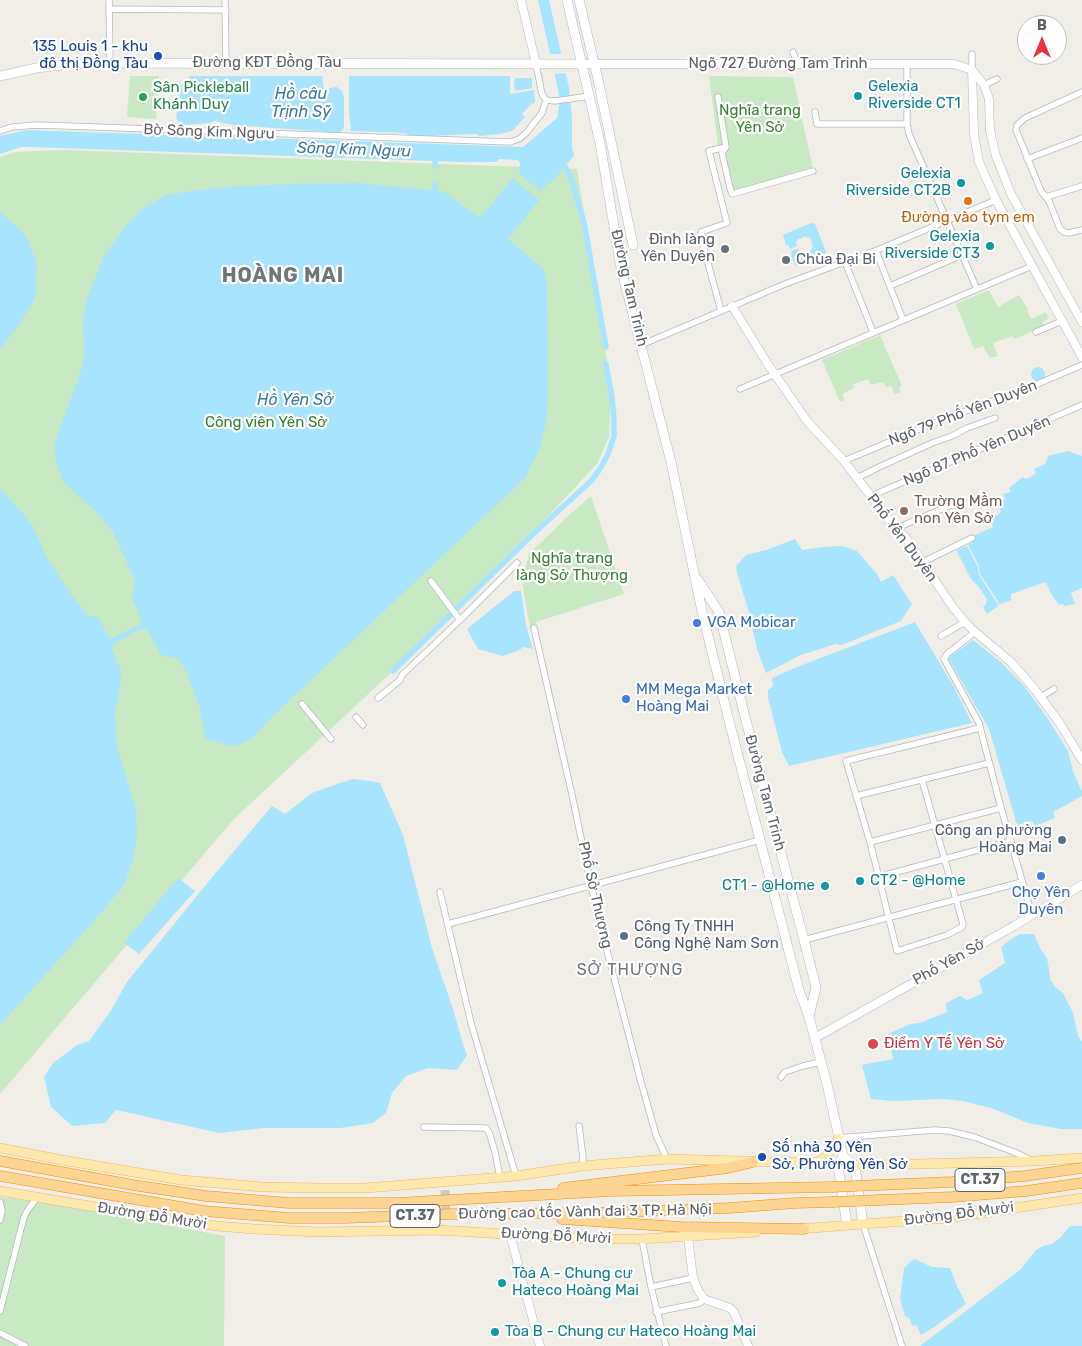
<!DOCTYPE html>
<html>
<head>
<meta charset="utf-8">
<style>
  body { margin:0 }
  #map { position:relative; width:1082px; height:1346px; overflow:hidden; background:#f1eee8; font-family:Rubik,sans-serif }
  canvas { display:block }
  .north { position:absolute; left:1017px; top:15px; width:50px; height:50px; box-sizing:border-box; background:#fff; border:1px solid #bfc1c3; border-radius:50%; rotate:0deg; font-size:14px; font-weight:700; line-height:20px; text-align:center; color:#5f6468 }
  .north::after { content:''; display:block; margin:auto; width:18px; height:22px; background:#ea343c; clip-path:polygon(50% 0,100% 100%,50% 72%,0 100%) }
</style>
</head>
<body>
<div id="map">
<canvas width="1082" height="1346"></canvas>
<div class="north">B</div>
</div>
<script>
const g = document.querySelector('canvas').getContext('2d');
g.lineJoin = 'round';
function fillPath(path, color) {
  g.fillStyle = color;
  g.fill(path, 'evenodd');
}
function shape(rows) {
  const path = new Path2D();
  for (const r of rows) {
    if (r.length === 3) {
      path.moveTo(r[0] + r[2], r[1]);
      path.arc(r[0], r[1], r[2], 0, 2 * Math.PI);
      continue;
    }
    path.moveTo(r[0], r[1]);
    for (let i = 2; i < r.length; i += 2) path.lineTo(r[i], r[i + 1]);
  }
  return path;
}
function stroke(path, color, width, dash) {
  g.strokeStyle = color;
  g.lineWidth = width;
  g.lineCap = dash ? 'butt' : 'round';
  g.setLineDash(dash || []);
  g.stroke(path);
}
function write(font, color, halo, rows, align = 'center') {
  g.font = font + ' Rubik,sans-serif';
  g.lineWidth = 4.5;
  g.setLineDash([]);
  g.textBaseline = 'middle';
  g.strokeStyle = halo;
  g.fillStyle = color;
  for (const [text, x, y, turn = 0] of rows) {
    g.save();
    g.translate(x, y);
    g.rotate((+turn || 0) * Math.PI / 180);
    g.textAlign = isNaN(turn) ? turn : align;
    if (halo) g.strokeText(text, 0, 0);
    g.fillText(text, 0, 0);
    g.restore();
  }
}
fillPath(shape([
  [130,76,159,76,156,119,127,117],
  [709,76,793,77,813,169,733,191,725,152,728,150,727,144,718,146],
  [65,150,577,169,611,388,609,437,597,464,522,544,393,671,233,820,0,1094,0,157,15,152],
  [989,290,998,307,1019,295,1028,309,1027,310,1031,319,1046,312,1049,318,1043,322,1044,326,1015,339,1013,336,993,343,998,356,990,358,983,346,974,349,956,304],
  [880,335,902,386,899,388,901,392,895,394,891,386,886,387,883,382,871,385,868,379,853,384,854,388,842,394,845,400,840,402,822,360],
  [591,496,624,594,536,622,537,627,530,628,522,581,529,554,567,517],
  [0,1197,42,1202,225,1236,224,1346,0,1346]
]), '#c9e8c4');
fillPath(shape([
  [538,0,549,0,569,88,572,117,572,146,574,156,551,183,548,183,541,191,519,174,520,163,518,160,499,159,497,162,462,162,30,147,21,147,0,154,0,136,27,130,523,147,557,118,560,99],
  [190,76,322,76,324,89,337,87,342,91,344,96,344,128,340,133,234,125,214,121,210,123,183,125,179,123,176,118,181,85,187,82],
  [349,76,510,76,510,94,534,90,535,101,534,104,532,103,522,114,525,117,512,131,500,134,479,136,476,134,427,136,408,135,405,133,351,131,349,113],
  [515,78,532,78,532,88,516,91,514,86],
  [513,178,539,200,508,239,543,269,547,282,548,382,547,418,539,451,524,479,272,717,253,738,234,747,206,739,199,705,186,671,179,659,161,655,147,630,140,629,115,643,112,649,122,673,115,715,117,746,136,810,137,836,133,860,124,885,101,913,0,1025,0,489,21,511,33,527,48,560,70,593,88,616,98,617,110,639,140,625,141,619,132,599,135,580,113,532,94,510,65,484,57,466,54,445,81,371,84,358,83,319,88,296,104,256,126,225,142,209,166,195,199,190,241,186,297,184,356,183,440,191,446,193,480,218],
  [0,212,25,234,37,264,35,299,17,327,0,350],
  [811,223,815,224,826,252,824,255,797,266,795,265,791,256,792,255,791,251,798,249,800,253,801,252,802,254,812,250,811,248,813,247,810,237,807,238,806,236,797,240,797,241,796,242,797,246,790,249,788,245,786,245,783,235],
  [1038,374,7],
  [1068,451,1082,456,1082,588,1071,593,1075,604,1064,606,1063,604,1059,605,1051,594,1046,582,1011,594,1011,600,999,605,997,600,980,574,979,566,968,545,973,542,973,536,993,527,990,520,1001,512,997,502,1005,499,1003,494,1011,492,1009,488,1023,477,1026,479,1036,474,1034,469,1045,464,1048,456],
  [795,539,802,550,823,547,842,546,857,551,877,574,881,582,893,575,912,604,901,621,842,645,836,644,801,655,766,673,757,649,748,609,737,573,736,566,746,555,766,550],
  [967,546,978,567,979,575,996,601,998,606,987,614,983,607,986,604,987,599,978,586,971,579,956,550],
  [514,591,521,591,526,625,533,649,524,647,517,651,503,656,478,649,467,629],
  [915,622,954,687,972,723,789,766,782,752,768,698,768,690,773,686,772,678,797,667],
  [973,640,1002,663,1025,687,1048,719,1068,751,1073,771,1082,792,1082,796,1053,812,1055,818,1035,826,1032,821,1017,825,989,729,948,658],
  [353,779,370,781,380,783,403,835,432,948,453,1009,463,1044,467,1055,457,1070,428,1068,406,1076,392,1093,386,1113,373,1123,340,1128,264,1128,219,1133,116,1110,105,1123,72,1126,51,1107,44,1077,53,1063,77,1045,89,1041,110,1012,127,982,213,876,272,806,285,814,312,793,337,784],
  [178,878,195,891,139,954,124,943],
  [1020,934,1034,934,1041,950,1047,958,1051,981,1056,988,1063,993,1073,1013,1078,1036,1082,1042,1082,1129,1061,1129,1028,1123,994,1109,963,1101,942,1099,892,1101,871,1099,862,1065,893,1059,888,1034,910,1024,920,1023,947,1012,946,1003,960,996,967,1000,983,993,979,980,1005,963,1001,947,1011,939],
  [1070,1226,1082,1226,1082,1346,920,1346,1021,1269,1036,1250,1043,1246,1052,1244,1061,1237],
  [914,1259,932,1267,950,1268,957,1286,966,1304,936,1326,921,1335,916,1325,912,1326,910,1319,905,1316,900,1299,904,1268]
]), '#a9e4ff');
fillPath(shape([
  [547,54,564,54,568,73,552,74]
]), '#f1eee8');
stroke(shape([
  [562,161,571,178,584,222,606,347],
  [435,166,435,154],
  [434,190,435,184],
  [393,671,530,537,591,481,600,469,608,454,614,436,614,419,612,397,606,364]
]), '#a9e4ff', 5.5);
stroke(shape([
  [445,1190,446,1219]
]), '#ccccc8', 9, [9, 4.5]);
const minor = shape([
  [109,0,110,63],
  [225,0,226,63],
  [109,9,226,10],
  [793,52,797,64],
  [972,54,972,70],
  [536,64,542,94,546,100,555,101,590,96],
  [907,64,907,124,909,134,977,289],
  [984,85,997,79],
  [1082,92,1025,118,1017,125,1016,130,1041,191,1049,201,1060,229,1064,232,1069,233,1082,230],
  [718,97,726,147,722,153,730,188,732,194,813,171],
  [815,112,817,124,907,124],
  [0,131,12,127,36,125,67,126,510,142,519,139,527,132,542,113,546,100],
  [1027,159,1082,138],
  [1046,197,1082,186],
  [876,251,903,320],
  [845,262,873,332],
  [890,286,962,255],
  [721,311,702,241,701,232,727,223,709,151,726,147],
  [1036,332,1062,321],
  [641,345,785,284,880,249,996,200],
  [740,389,1032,266],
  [844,461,929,425,1035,385,1082,365],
  [857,478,877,468,932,443,952,436,967,428,995,418],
  [871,496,1082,405],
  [897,528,963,500],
  [923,562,972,538],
  [431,581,460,620],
  [534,628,572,795,591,885,603,935,641,1082,656,1135,667,1159],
  [975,632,947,654,944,659,979,723,1001,808,1032,915],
  [941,636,965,622],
  [1041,697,1054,689],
  [378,698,400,680,402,675,460,620,517,563],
  [302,704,331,739],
  [356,717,363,725],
  [922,780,963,924,962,927,947,935,897,951,870,842,846,761,980,728],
  [856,796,989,763],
  [870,842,1001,808],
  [878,877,1011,841],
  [440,892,471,1023,516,1176],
  [448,924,760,840],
  [804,940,1022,882],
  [781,1077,785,1072,803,1066,821,1062],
  [579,1126,583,1157,582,1166],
  [424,1127,486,1128,489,1132,495,1152,500,1177],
  [838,1138,934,1130,949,1131,974,1137,1014,1152,1031,1160],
  [0,1202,2,1211,0,1220],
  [863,1224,902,1346],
  [642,1239,651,1287],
  [0,1311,24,1217,29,1208,38,1197],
  [656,1312,700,1303,704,1299],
  [0,1333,25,1346],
  [666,1346,651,1287,693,1278]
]);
const tertiary = shape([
  [521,0,536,64],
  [582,64,954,64,972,70,984,85,986,90,989,99,990,131,996,156,1011,194,1082,322],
  [972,70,974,134,979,162,996,200,1082,357],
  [732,306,769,366,807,421,844,461,890,521,906,538,952,606,965,622,975,632,1011,662,1033,687,1059,722,1082,760],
  [815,1038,1014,926,1082,885],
  [510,1234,540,1346],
  [688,1237,693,1278,698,1290,704,1299,730,1308,734,1312,748,1346]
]);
const secondary = shape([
  [567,0,600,143,621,268,671,462,703,616,728,717,799,990,809,1017,827,1084,843,1156,838,1166,847,1225],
  [579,0,597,75,633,245],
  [0,76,36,68,79,63,582,64],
  [698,580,719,612,744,713,804,940,816,987,809,1016],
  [843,1156,855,1166,863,1224]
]);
const primary = shape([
  [0,1148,62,1160,181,1180,263,1187,320,1188,366,1188,516,1176,582,1166,667,1159,812,1163,838,1166,1034,1161,1082,1158],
  [813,1163,822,1160,834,1148,838,1138],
  [0,1191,143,1215,217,1226,254,1229,318,1232,437,1230,592,1239,642,1239,756,1232],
  [799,1229,863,1224,948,1218,1082,1198]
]);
const motorway = shape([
  [0,1161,133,1185,206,1196,289,1203,396,1203,611,1191,832,1187],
  [0,1176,204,1211,289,1218,345,1218,454,1214,592,1213,729,1208,795,1203,832,1202],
  [878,1185,951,1182,1025,1176,1082,1168],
  [563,1188,728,1168,753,1162],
  [879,1200,952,1197,1026,1191,1082,1183],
  [562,1219,681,1227,804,1229]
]);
stroke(minor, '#b5b8bc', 7);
stroke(tertiary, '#b5b8bc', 9);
stroke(secondary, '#b4b8bc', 10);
stroke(primary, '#f2b75f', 10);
stroke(motorway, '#f88c00', 11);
stroke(minor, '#fff', 5.5);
stroke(tertiary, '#fff', 8);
stroke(secondary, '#fff', 9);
stroke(primary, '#ffe8ae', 9);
stroke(motorway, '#fdd592', 10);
const motorwayBridge = shape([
  [832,1187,878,1185],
  [832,1202,879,1200]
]);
stroke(motorwayBridge, '#f88c00', 11, []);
stroke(motorwayBridge, '#fdd592', 10);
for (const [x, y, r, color] of [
  [158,56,5,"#1a4fb4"],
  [858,96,5,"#0f9aa8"],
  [143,97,5,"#2e9e5b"],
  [961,183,5,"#0f9aa8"],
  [968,201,5,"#e8710a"],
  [990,246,5,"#0f9aa8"],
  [725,249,5,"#6b7280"],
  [786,260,5,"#6b7280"],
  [904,511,5,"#8d6e63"],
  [697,623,5,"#3f7fe0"],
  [626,699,5,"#3f7fe0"],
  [1062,840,5,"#5c6f8a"],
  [1041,876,5,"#3f7fe0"],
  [860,881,5,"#0f9aa8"],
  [825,886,5,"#0f9aa8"],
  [624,936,5,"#5c6f8a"],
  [873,1044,6,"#e0444e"],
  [762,1157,5,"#1a4fb4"],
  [502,1283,5,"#0f9aa8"],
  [495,1332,5,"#0f9aa8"]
]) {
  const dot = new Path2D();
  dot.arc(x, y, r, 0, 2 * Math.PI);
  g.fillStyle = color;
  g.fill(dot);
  stroke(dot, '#fff', 2);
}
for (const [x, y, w] of [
  [980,1180,50],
  [415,1216,50]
]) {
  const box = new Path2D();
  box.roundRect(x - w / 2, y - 11.5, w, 23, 4);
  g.fillStyle = '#fff';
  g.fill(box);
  stroke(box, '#5f6468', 1);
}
write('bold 14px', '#5f6468', null, [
  ["CT.37",980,1180],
  ["CT.37",415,1216]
]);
write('15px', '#164399', '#fff', [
  ["135 Louis 1 - khu",148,47],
  ["đô thị Đồng Tàu",148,64],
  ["Số nhà 30 Yên",772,1148,"left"],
  ["Sở, Phường Yên Sở",772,1165,"left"]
], 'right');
write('15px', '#5f6468', '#fff', [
  ["Đường KĐT Đồng Tàu",267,63],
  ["Ngõ 727 Đường Tam Trinh",778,64],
  ["Bờ Sông Kim Ngưu",209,132,2],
  ["Đường Tam Trinh",629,288,77],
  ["Ngõ 79 Phố Yên Duyên",963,413,-21],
  ["Ngõ 87 Phố Yên Duyên",977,451,-23],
  ["Phố Yên Duyên",902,538,53],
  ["Đường Tam Trinh",765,793,75],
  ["Phố Sở Thượng",595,895,77],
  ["Phố Yên Sở",949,962,-29],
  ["Đường cao tốc Vành đai 3 TP. Hà Nội",585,1212,-1],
  ["Đường Đỗ Mười",959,1214,-7],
  ["Đường Đỗ Mười",152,1216,9],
  ["Đường Đỗ Mười",556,1236,3]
]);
write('15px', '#0d838f', '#fff', [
  ["Gelexia",868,87],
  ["Riverside CT1",868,104],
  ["Gelexia",951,174,"right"],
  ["Riverside CT2B",951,191,"right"],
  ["Gelexia",980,237,"right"],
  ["Riverside CT3",980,254,"right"],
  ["CT2 - @Home",870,881],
  ["CT1 - @Home",815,886,"right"],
  ["Tòa A - Chung cư",512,1274],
  ["Hateco Hoàng Mai",512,1291],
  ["Tòa B - Chung cư Hateco Hoàng Mai",505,1332]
], 'left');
write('15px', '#27864d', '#fff', [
  ["Sân Pickleball",153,88],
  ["Khánh Duy",153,105]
], 'left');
write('15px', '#3a8234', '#fff', [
  ["Nghĩa trang",760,111],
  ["Yên Sở",760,128],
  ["Công viên Yên Sở",266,423],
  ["Nghĩa trang",572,559],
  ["làng Sở Thượng",572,576]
]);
write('15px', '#c56008', '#fff', [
  ["Đường vào tym em",968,218]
]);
write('15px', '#5b616d', '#fff', [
  ["Đình làng",715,240],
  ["Yên Duyên",715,257],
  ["Chùa Đại Bi",796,260,"left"]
], 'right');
write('15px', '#785e54', '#fff', [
  ["Trường Mầm",914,502],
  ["non Yên Sở",914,519]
], 'left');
write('15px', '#366cbe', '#fff', [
  ["VGA Mobicar",707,623],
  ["MM Mega Market",636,690],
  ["Hoàng Mai",636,707],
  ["Chợ Yên",1041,893,"center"],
  ["Duyên",1041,910,"center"]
], 'left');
write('15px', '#4e5e75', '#fff', [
  ["Công an phường",1052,831],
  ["Hoàng Mai",1052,848],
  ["Công Ty TNHH",634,927,"left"],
  ["Công Nghệ Nam Sơn",634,944,"left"]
], 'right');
write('15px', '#be3a42', '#fff', [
  ["Điểm Y Tế Yên Sở",884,1044]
], 'left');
write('italic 16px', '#3e7ba1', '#fff', [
  ["Hồ câu",301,94],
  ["Trịnh Sỹ",301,112],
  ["Sông Kim Ngưu",354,150,2],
  ["Hồ Yên Sở",295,400]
]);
g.letterSpacing = '1px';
write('16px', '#70767a', '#fff', [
  ["SỞ THƯỢNG",630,970]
]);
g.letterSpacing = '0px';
g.letterSpacing = '1px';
write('bold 20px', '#70767a', '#fff', [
  ["HOÀNG MAI",283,276]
]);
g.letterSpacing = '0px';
</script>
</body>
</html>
